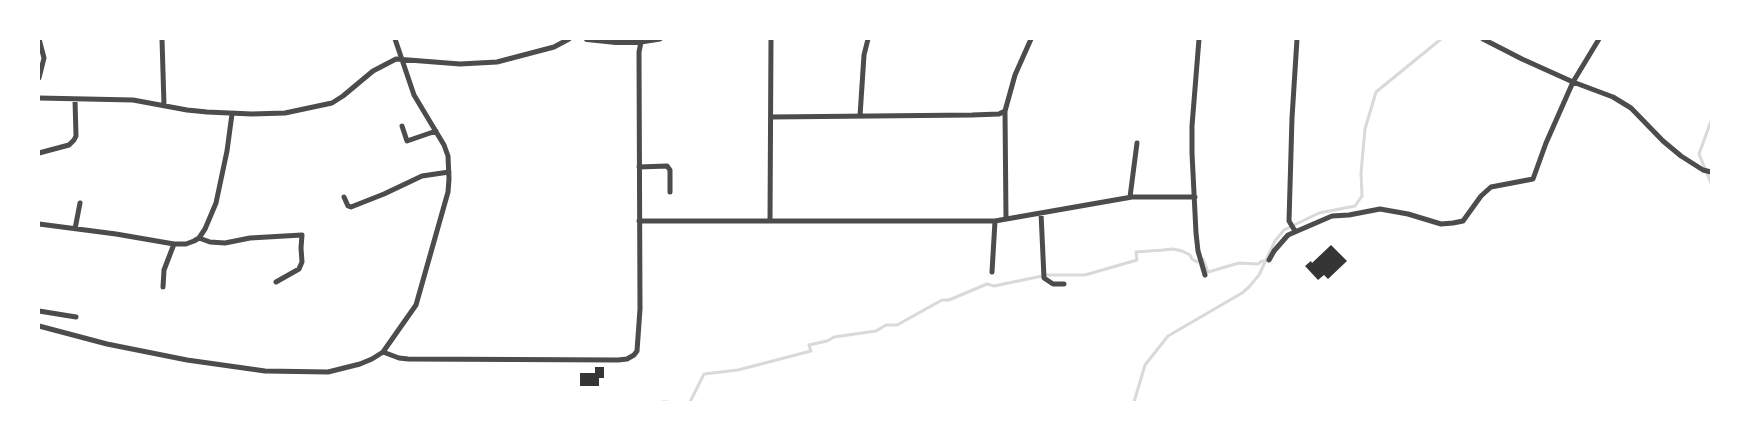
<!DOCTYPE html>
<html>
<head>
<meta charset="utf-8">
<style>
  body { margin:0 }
  #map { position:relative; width:1750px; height:441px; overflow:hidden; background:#fff; font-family:"DM Sans",sans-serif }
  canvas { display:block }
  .frame { position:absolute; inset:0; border:40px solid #fff; pointer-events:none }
</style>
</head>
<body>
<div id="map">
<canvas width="1750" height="441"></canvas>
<div class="frame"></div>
</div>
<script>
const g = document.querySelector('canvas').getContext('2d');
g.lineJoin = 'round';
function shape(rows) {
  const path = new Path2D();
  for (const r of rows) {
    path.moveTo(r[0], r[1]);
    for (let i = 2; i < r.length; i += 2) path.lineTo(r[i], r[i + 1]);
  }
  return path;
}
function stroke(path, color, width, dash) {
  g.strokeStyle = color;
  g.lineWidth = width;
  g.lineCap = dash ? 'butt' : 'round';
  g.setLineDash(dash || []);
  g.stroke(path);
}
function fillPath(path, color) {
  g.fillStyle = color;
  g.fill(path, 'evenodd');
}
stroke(shape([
  [1711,121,1699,154,1711,183],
  [662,402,668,402],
  [690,402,704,374,738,370,811,351,809,345,827,341,834,337,876,331,886,325,897,325,942,300,949,300,987,284,994,286,1047,275,1085,275,1137,260,1136,252,1163,250,1173,249,1182,251,1190,255,1192,259,1197,262,1203,259,1208,272,1239,263,1258,264,1262,261,1266,261],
  [1134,402,1145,365,1168,336,1242,293,1249,287,1259,275,1275,241,1284,230,1319,213,1355,206,1362,196,1361,173,1365,129,1376,92,1441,39]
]), '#d9d9d9', 3);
fillPath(shape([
  [1331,245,1347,261,1328,279,1324,275,1318,280,1305,266,1311,261,1312,263],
  [595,367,604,367,604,378,599,378,599,386,580,386,580,373,595,373]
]), '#353535');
stroke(shape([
  [162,39,164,105],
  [1199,39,1192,126,1192,153,1196,233,1198,251,1205,275],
  [1483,39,1522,59,1573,82,1613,97,1631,108,1663,141,1681,156,1703,170,1711,172],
  [39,78,44,58,39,39],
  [39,98,133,100,187,110,207,112,252,114,285,113,332,103,343,96,373,71,396,59,460,64,497,62,554,47,569,39],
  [860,116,864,55,868,39],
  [771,117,972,115,999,114,1005,111],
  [402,126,407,141,436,131],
  [39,153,69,145,74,140,76,136,75,100],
  [639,167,667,166,670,170,670,192],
  [344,197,348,206,351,207,384,194,422,176,449,172],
  [1130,197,1137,143],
  [1041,213,1044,278,1053,284,1064,284],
  [1006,219,1005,111,1015,75,1031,39],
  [639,221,995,221,1132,197,1195,197],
  [770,221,771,39],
  [39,224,116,234,174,244,186,244,194,241,199,238,205,229,216,203,227,151,232,114],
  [75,229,80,203],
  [1295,231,1289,221,1292,118,1297,39],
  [199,238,210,242,225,243,250,238,302,235,301,248,302,262,299,269,276,282],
  [1269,260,1274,251,1288,235,1332,216,1349,215,1380,209,1408,214,1441,224,1453,223,1463,221,1481,196,1491,187,1533,179,1546,143,1573,82,1599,39],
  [992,272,995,221],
  [163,287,164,270,174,244],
  [39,311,76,317],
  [39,326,107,344,187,360,265,371,328,372,360,364,372,359,383,352,416,305,448,192,449,179,448,156,444,145,414,95,395,39],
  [383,352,399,358,408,359,618,360,627,359,634,355,637,351,640,309,639,52,641,42,660,39]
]), '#4c4c4c', 5);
stroke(shape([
  [587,39,616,42,641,42]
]), '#4c4c4c', 6);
</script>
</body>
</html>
